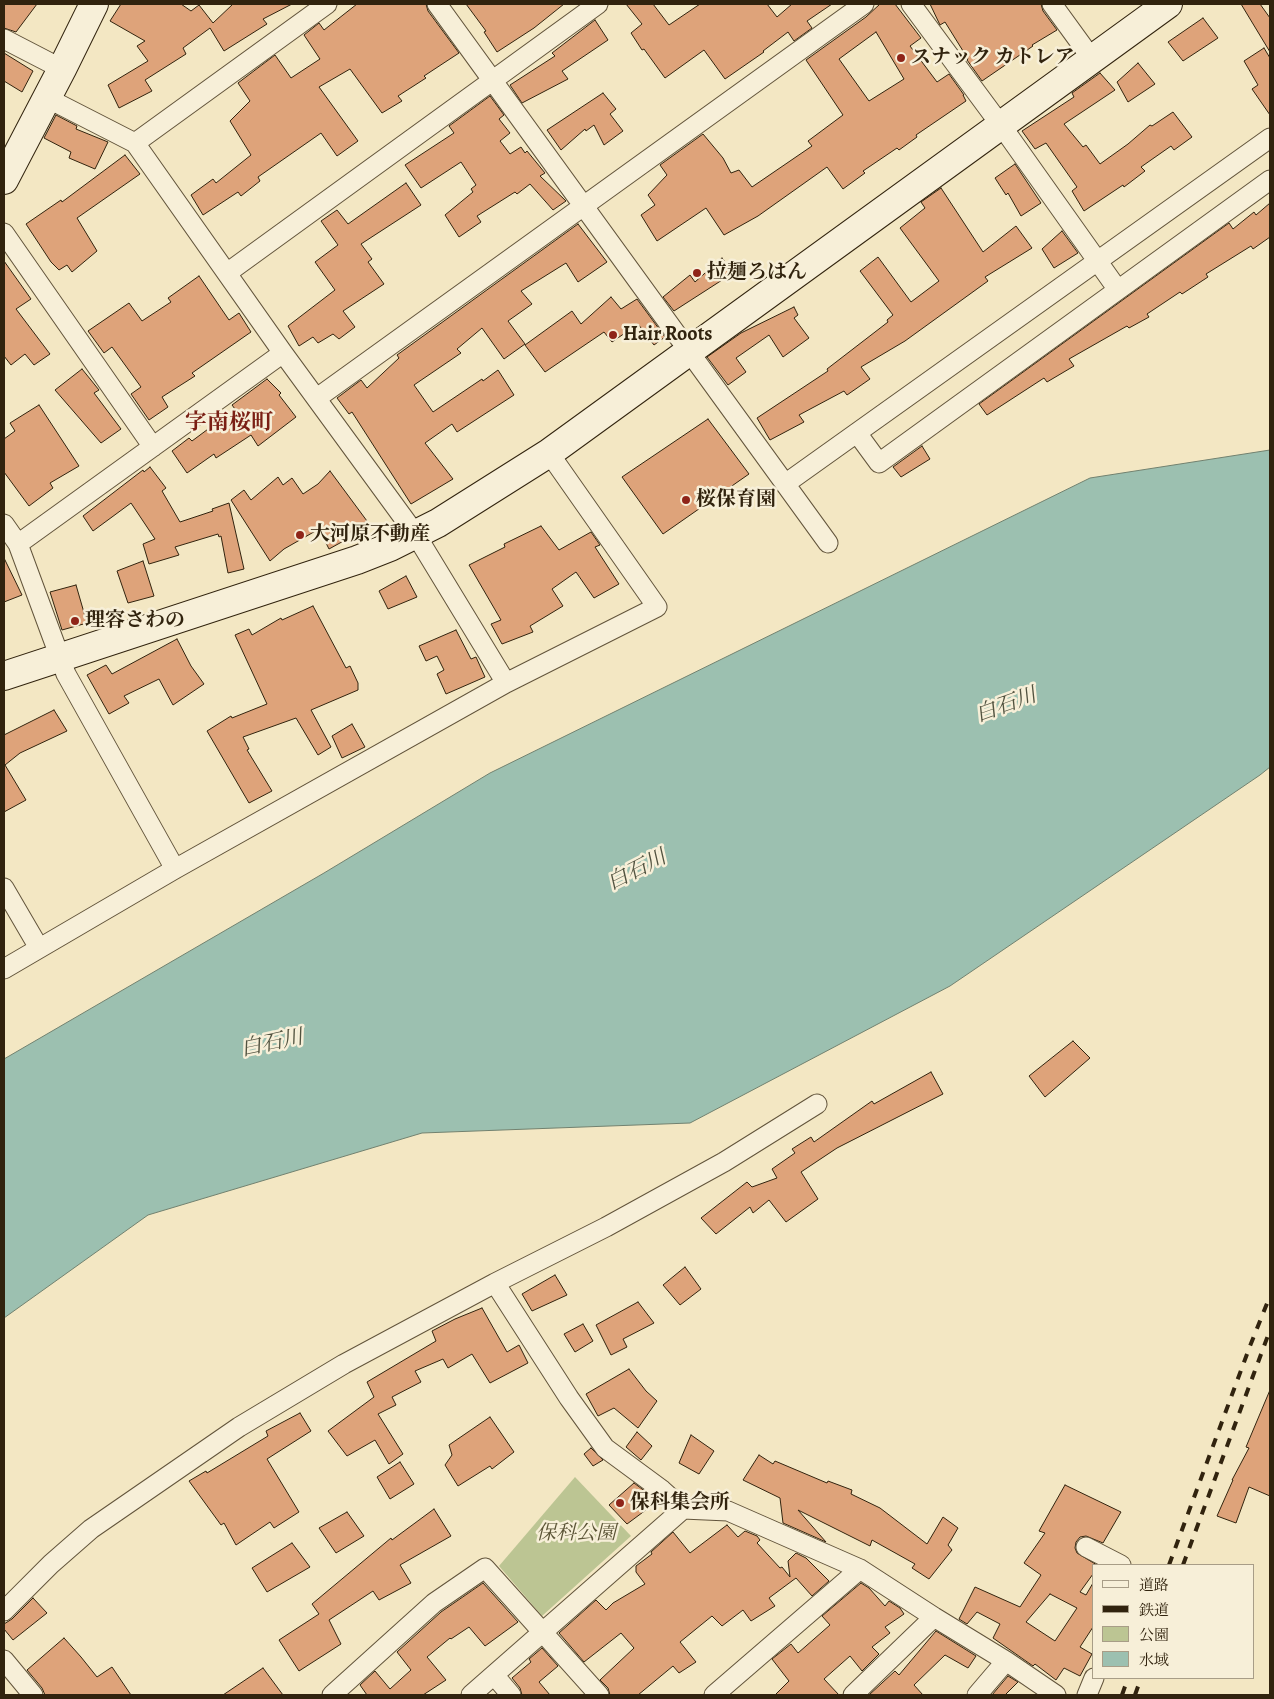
<!DOCTYPE html>
<html>
<head>
<meta charset="utf-8">
<style>
  body { margin:0 }
  #map { position:relative; width:1274px; height:1699px; overflow:hidden; background:#f3e7c3; font-family:Alegreya,"Noto Serif JP",serif }
  canvas { display:block }
  .frame { position:absolute; inset:0; border:5px solid #31230e; pointer-events:none }
  .legend { position:absolute; left:1092px; top:1564px; width:162px; height:115px; box-sizing:border-box; background:#f7efd8; border:1px solid #a89d87; margin:0; padding:6px 9px; list-style:none; font-size:15px; color:#31230e }
  .legend li { display:flex; align-items:center; gap:10px; height:25px }
  .legend b { width:25px; border:1px solid #a89d87 }
</style>
</head>
<body>
<div id="map">
<canvas width="1274" height="1699"></canvas>
<div class="frame"></div>
<ul class="legend">
<li><b style="height:6px;background:#f7efd8"></b>道路</li>
<li><b style="height:6px;background:#31230e"></b>鉄道</li>
<li><b style="height:14px;background:#bcc593"></b>公園</li>
<li><b style="height:14px;background:#9cc0b0"></b>水域</li>
</ul>
</div>
<script>
const g = document.querySelector('canvas').getContext('2d');
g.lineJoin = 'round';
function fillPath(path, color) {
  g.fillStyle = color;
  g.fill(path, 'evenodd');
}
function shape(rows) {
  const path = new Path2D();
  for (const r of rows) {
    path.moveTo(r[0], r[1]);
    for (let i = 2; i < r.length; i += 2) path.lineTo(r[i], r[i + 1]);
  }
  return path;
}
function stroke(path, color, width, dash) {
  g.strokeStyle = color;
  g.lineWidth = width;
  g.lineCap = dash ? 'butt' : 'round';
  g.setLineDash(dash || []);
  g.stroke(path);
}
function write(font, color, halo, rows, align = 'center') {
  g.font = font + ' Alegreya,"Noto Serif JP",serif';
  g.lineWidth = 5;
  g.setLineDash([]);
  g.textBaseline = 'middle';
  g.strokeStyle = halo;
  g.fillStyle = color;
  for (const [text, x, y, turn = 0] of rows) {
    g.save();
    g.translate(x, y);
    g.rotate((+turn || 0) * Math.PI / 180);
    g.textAlign = isNaN(turn) ? turn : align;
    if (halo) g.strokeText(text, 0, 0);
    g.fillText(text, 0, 0);
    g.restore();
  }
}
fillPath(shape([
  [575,1477,631,1536,542,1616,499,1566]
]), '#bcc593');
const water = shape([
  [1270,450,1270,767,1260,775,950,986,690,1123,422,1133,148,1215,4,1318,4,1059,324,873,490,773,1090,478,1270,450]
]);
fillPath(water, '#9cc0b0');
stroke(water, '#71816f', 1);
const building = shape([
  [4,4,37,4,16,32,4,28,4,4],
  [121,4,181,4,191,11,199,5,213,23,233,4,292,4,263,19,267,24,224,51,210,28,183,48,186,54,145,80,152,91,119,108,108,85,148,61,137,46,145,41,110,21,121,4],
  [357,4,426,4,428,11,459,53,424,76,426,78,398,96,402,101,382,113,350,69,319,87,358,141,337,156,321,133,258,177,260,181,241,196,238,192,203,215,191,195,213,179,216,183,251,155,230,121,250,101,238,83,275,55,291,78,320,59,304,35,319,23,324,30,357,4],
  [466,4,564,4,534,28,497,52,484,32,486,31,466,4],
  [626,4,653,4,669,25,700,4,767,4,777,17,792,4,832,4,807,21,812,28,794,41,788,32,763,51,764,52,725,79,704,50,665,78,644,49,642,50,631,33,642,24,626,4],
  [880,4,895,4,921,38,910,46,937,82,949,74,964,95,963,95,966,101,916,135,917,137,899,150,897,148,863,171,865,173,843,189,827,167,758,216,724,235,706,208,657,241,641,215,655,205,648,195,667,175,660,165,703,134,723,158,731,173,739,170,752,187,812,146,808,141,843,115,806,60,866,17,880,4],
  [876,32,904,79,869,101,839,59,876,32],
  [930,4,1041,4,1043,11,1057,30,1032,45,1033,46,982,81,967,60,968,59,945,22,940,25,930,4],
  [1241,4,1260,4,1270,18,1270,52,1241,4],
  [1203,18,1218,38,1183,61,1168,42,1203,18],
  [595,20,608,40,562,71,568,79,522,103,510,85,555,56,552,53,595,20],
  [1264,48,1270,58,1270,115,1252,89,1258,85,1244,61,1264,48],
  [4,53,33,71,22,92,4,81,4,53],
  [1138,63,1155,84,1128,102,1117,82,1138,63],
  [1100,73,1115,90,1064,124,1083,147,1086,145,1100,164,1128,144,1150,125,1152,126,1173,112,1192,137,1174,150,1171,146,1141,167,1145,171,1124,187,1123,185,1084,211,1072,191,1077,187,1046,143,1035,149,1022,131,1074,97,1072,93,1100,73],
  [603,93,616,109,610,114,623,131,604,145,594,125,586,131,585,129,561,150,547,130,603,93],
  [490,96,504,115,499,119,510,133,500,141,510,154,521,147,525,153,527,151,545,173,540,176,566,201,553,210,530,184,517,194,515,192,477,216,481,222,459,237,445,215,473,192,471,189,476,185,461,162,421,188,405,165,454,133,449,126,490,96],
  [56,115,77,126,76,129,108,142,95,169,69,158,71,152,44,138,56,115],
  [125,155,140,174,77,218,97,251,72,272,67,265,59,270,51,262,26,224,61,200,62,202,125,155],
  [1015,164,1041,203,1021,216,1008,193,1006,195,995,178,1015,164],
  [406,183,421,205,361,244,372,259,368,262,384,284,343,311,355,327,339,339,333,334,318,343,313,337,299,346,288,326,335,290,315,262,338,245,321,221,337,210,348,224,406,183],
  [941,188,983,252,1016,226,1032,248,985,277,988,281,905,341,861,367,870,379,847,395,844,391,799,415,804,422,770,440,757,418,828,371,827,369,888,322,887,320,893,315,860,271,878,257,911,302,939,281,900,228,925,208,921,202,941,188],
  [1270,203,1270,237,1253,249,1251,246,1206,274,1208,277,1182,294,1180,292,1147,314,1149,317,1129,328,1127,326,1069,359,1074,366,1047,382,1044,378,987,415,979,404,1229,223,1233,229,1254,212,1256,215,1270,203],
  [578,224,607,262,578,282,566,263,521,291,532,304,508,321,525,344,504,359,482,328,457,349,461,353,414,385,433,412,482,379,483,381,498,370,514,395,457,432,452,424,425,443,453,479,411,504,352,412,349,414,337,398,361,380,367,388,399,358,397,355,578,224],
  [1062,231,1078,253,1054,268,1042,249,1062,231],
  [722,258,733,273,674,311,663,297,690,275,695,282,722,258],
  [4,261,31,299,16,309,50,354,34,365,25,354,11,365,4,356,4,261],
  [199,276,229,320,239,313,251,332,192,373,195,376,162,397,168,407,149,420,131,394,141,387,112,347,104,353,88,331,129,303,142,321,171,302,168,298,199,276],
  [611,297,621,309,637,299,665,337,654,345,638,324,612,342,604,332,545,372,525,345,572,311,581,324,611,297],
  [794,307,798,315,794,318,809,338,783,357,769,335,736,358,746,372,728,385,707,357,741,333,794,307],
  [82,369,99,390,94,393,121,429,101,443,55,390,82,369],
  [267,379,281,393,279,395,296,417,258,446,251,435,216,458,214,454,187,473,172,451,189,438,192,441,235,409,232,405,267,379],
  [39,405,79,466,50,483,53,488,29,506,4,472,4,439,15,431,10,423,39,405],
  [708,419,749,474,663,534,622,477,708,419],
  [922,446,930,459,901,477,893,467,922,446],
  [150,467,166,488,162,491,180,522,213,511,212,509,229,503,244,569,228,573,221,536,219,537,218,534,175,547,179,555,149,564,143,544,155,539,131,503,93,531,83,516,143,470,144,472,150,467],
  [330,471,367,521,346,535,349,538,329,549,319,529,284,549,270,561,231,500,244,490,251,500,278,477,283,485,292,478,303,494,318,484,330,471],
  [541,526,559,550,591,532,600,545,595,547,619,584,594,598,576,572,552,589,563,606,530,626,533,632,502,644,491,624,501,620,469,565,505,547,504,544,541,526],
  [4,558,22,595,4,602,4,558],
  [143,561,154,596,128,603,117,571,143,561],
  [406,576,417,597,388,609,379,591,406,576],
  [76,585,87,623,62,630,50,592,76,585],
  [313,606,346,668,350,666,358,683,358,690,311,710,331,747,318,755,296,718,243,737,249,749,247,750,272,791,249,803,207,731,231,716,232,718,267,704,235,635,249,629,252,635,281,618,282,620,313,606],
  [456,630,471,659,476,657,485,677,446,694,437,674,444,670,437,656,426,661,419,646,456,630],
  [177,639,191,666,204,684,173,705,159,679,124,696,129,703,109,714,87,675,106,665,112,674,177,639],
  [54,710,67,731,20,753,5,765,26,800,4,812,4,735,54,710],
  [352,724,365,747,342,758,332,736,352,724],
  [1073,1041,1090,1058,1045,1097,1029,1076,1073,1041],
  [931,1072,943,1094,837,1148,801,1172,818,1199,786,1222,769,1200,753,1213,750,1207,716,1234,701,1218,747,1182,752,1187,777,1178,772,1169,795,1153,792,1149,811,1137,814,1142,872,1101,874,1104,931,1072],
  [685,1267,701,1289,680,1305,663,1285,685,1267],
  [555,1275,567,1295,532,1311,522,1294,555,1275],
  [638,1302,654,1323,623,1339,627,1347,611,1355,596,1325,638,1302],
  [482,1308,507,1352,519,1345,528,1363,490,1383,472,1354,448,1368,443,1359,415,1371,421,1382,392,1397,396,1405,378,1414,403,1454,389,1464,375,1440,347,1456,328,1431,374,1397,367,1382,436,1341,432,1331,455,1319,482,1308],
  [583,1324,593,1341,575,1352,564,1334,583,1324],
  [629,1369,646,1391,657,1401,638,1428,614,1408,598,1416,586,1394,629,1369],
  [1270,1390,1270,1496,1249,1487,1236,1523,1217,1516,1233,1480,1232,1480,1249,1448,1246,1447,1270,1390],
  [300,1413,311,1431,267,1459,299,1512,274,1528,270,1522,236,1545,224,1523,221,1525,189,1481,206,1471,207,1473,268,1436,266,1431,300,1413],
  [490,1417,514,1452,492,1469,490,1466,458,1486,445,1465,452,1455,449,1445,490,1417],
  [637,1432,652,1446,641,1460,626,1447,637,1432],
  [691,1435,714,1451,699,1474,679,1463,691,1435],
  [591,1448,603,1460,593,1466,584,1454,591,1448],
  [759,1455,773,1464,775,1461,827,1483,828,1481,852,1490,851,1494,880,1508,927,1544,943,1517,958,1528,948,1545,952,1550,929,1579,912,1568,915,1564,872,1540,870,1546,798,1510,826,1542,783,1523,780,1498,743,1480,759,1455],
  [400,1462,414,1484,390,1499,377,1477,400,1462],
  [634,1483,658,1501,627,1524,609,1505,634,1483],
  [1065,1485,1121,1512,1103,1543,1086,1536,1080,1537,1076,1542,1075,1548,1077,1553,1097,1565,1093,1565,1093,1574,1080,1592,1086,1595,1093,1583,1093,1627,1080,1647,1092,1654,1080,1676,1064,1668,1056,1680,1035,1664,1033,1666,993,1638,1000,1624,977,1612,967,1624,959,1619,975,1587,1020,1607,1041,1575,1024,1563,1045,1533,1039,1531,1065,1485],
  [1050,1594,1077,1608,1055,1641,1026,1622,1050,1594],
  [434,1509,451,1536,400,1565,411,1583,379,1600,373,1591,329,1620,341,1644,299,1671,279,1640,319,1614,312,1604,391,1538,392,1540,434,1509],
  [347,1512,364,1536,336,1553,319,1528,347,1512],
  [727,1525,738,1537,745,1531,757,1536,760,1540,757,1543,780,1568,782,1567,790,1577,788,1561,796,1553,806,1558,829,1581,812,1596,796,1578,769,1598,775,1606,751,1621,743,1610,722,1626,712,1616,680,1642,696,1662,679,1673,673,1666,638,1695,610,1695,608,1688,600,1680,634,1648,621,1633,584,1662,559,1633,596,1600,606,1610,613,1603,645,1584,636,1572,636,1566,652,1554,651,1552,673,1532,690,1553,727,1525],
  [292,1543,310,1567,267,1592,252,1568,292,1543],
  [483,1583,518,1622,485,1646,469,1627,451,1639,450,1638,427,1657,446,1680,423,1695,367,1695,360,1685,375,1671,390,1689,411,1670,397,1652,441,1612,483,1583],
  [861,1583,869,1588,885,1606,889,1601,900,1608,904,1614,885,1627,890,1633,872,1647,879,1654,862,1671,850,1656,824,1679,839,1695,775,1695,789,1681,772,1659,791,1644,798,1653,830,1625,822,1616,861,1583],
  [33,1598,47,1613,13,1640,4,1629,4,1624,12,1619,33,1598],
  [936,1631,976,1656,968,1668,945,1655,914,1685,923,1695,869,1695,895,1671,899,1675,936,1631],
  [64,1638,81,1657,97,1677,112,1667,131,1695,45,1695,42,1688,27,1670,64,1638],
  [542,1648,558,1666,539,1682,550,1695,522,1695,520,1688,512,1678,531,1662,529,1659,542,1648],
  [263,1668,283,1695,223,1695,263,1668],
  [1008,1676,1018,1682,1005,1695,992,1695,1008,1676]
]);
fillPath(building, '#dea37a');
stroke(building, '#31230e', 1);
const street = shape([
  [437,4,828,543],
  [911,4,1008,135,1118,290],
  [1052,4,1092,59],
  [4,39,62,69],
  [135,143,327,4],
  [4,233,153,447],
  [227,273,598,4],
  [317,398,864,4],
  [857,433,879,463,1270,180],
  [785,484,1270,138],
  [4,524,18,544,66,674,175,869],
  [18,544,283,353],
  [506,683,657,607,549,453],
  [4,888,39,948],
  [4,969,175,869,506,683,416,535,283,353,135,143,47,98],
  [495,1283,569,1398,605,1448,662,1490,683,1509],
  [1086,1547,1121,1565],
  [4,1611,51,1564,91,1529,239,1427,344,1364,495,1283,606,1227,724,1162,817,1104],
  [4,1660,33,1695],
  [1006,1661,1056,1695],
  [494,1675,511,1695],
  [332,1695,434,1603,485,1568,599,1695],
  [471,1695,683,1509,728,1511,860,1569,934,1617,1006,1661,977,1695],
  [714,1695,860,1569],
  [853,1695,934,1617],
  [1087,1695,1094,1678]
]);
const secondary = shape([
  [4,180,62,69,94,4],
  [4,676,357,560,390,547,438,523,549,453,1168,4]
]);
stroke(street, '#62543b', 21);
stroke(secondary, '#31230e', 30);
stroke(street, '#f7efd8', 19);
stroke(secondary, '#f7efd8', 28);
stroke(shape([
  [1169,1565,1250,1346,1270,1296],
  [1183,1565,1270,1330],
  [1122,1695,1128,1678],
  [1135,1695,1141,1678]
]), '#31230e', 4, [9, 9]);
for (const [x, y, r, color] of [
  [901,58,5,"#8f2418"],
  [697,273,5,"#8f2418"],
  [613,335,5,"#8f2418"],
  [686,500,5,"#8f2418"],
  [300,535,5,"#8f2418"],
  [75,621,5,"#8f2418"],
  [620,1503,5,"#8f2418"]
]) {
  const dot = new Path2D();
  dot.arc(x, y, r, 0, 2 * Math.PI);
  g.fillStyle = color;
  g.fill(dot);
  stroke(dot, '#f7efd8', 2);
}
write('bold 20px', '#31230e', '#f7efd8', [
  ["スナック カトレア",911,58],
  ["拉麺ろはん",707,273],
  ["Hair Roots",623,335],
  ["桜保育園",696,500],
  ["大河原不動産",310,535],
  ["理容さわの",85,621],
  ["保科集会所",630,1503]
], 'left');
write('italic 20px', '#5b5436', '#f7efd8', [
  ["保科公園",576,1534]
]);
write('italic 21px', '#51523f', '#f7efd8', [
  ["白石川",1006,706,-20],
  ["白石川",637,871,-27],
  ["白石川",272,1044,-12]
]);
write('bold 22px', '#7a1f14', '#f7efd8', [
  ["字南桜町",229,424]
]);
</script>
</body>
</html>
